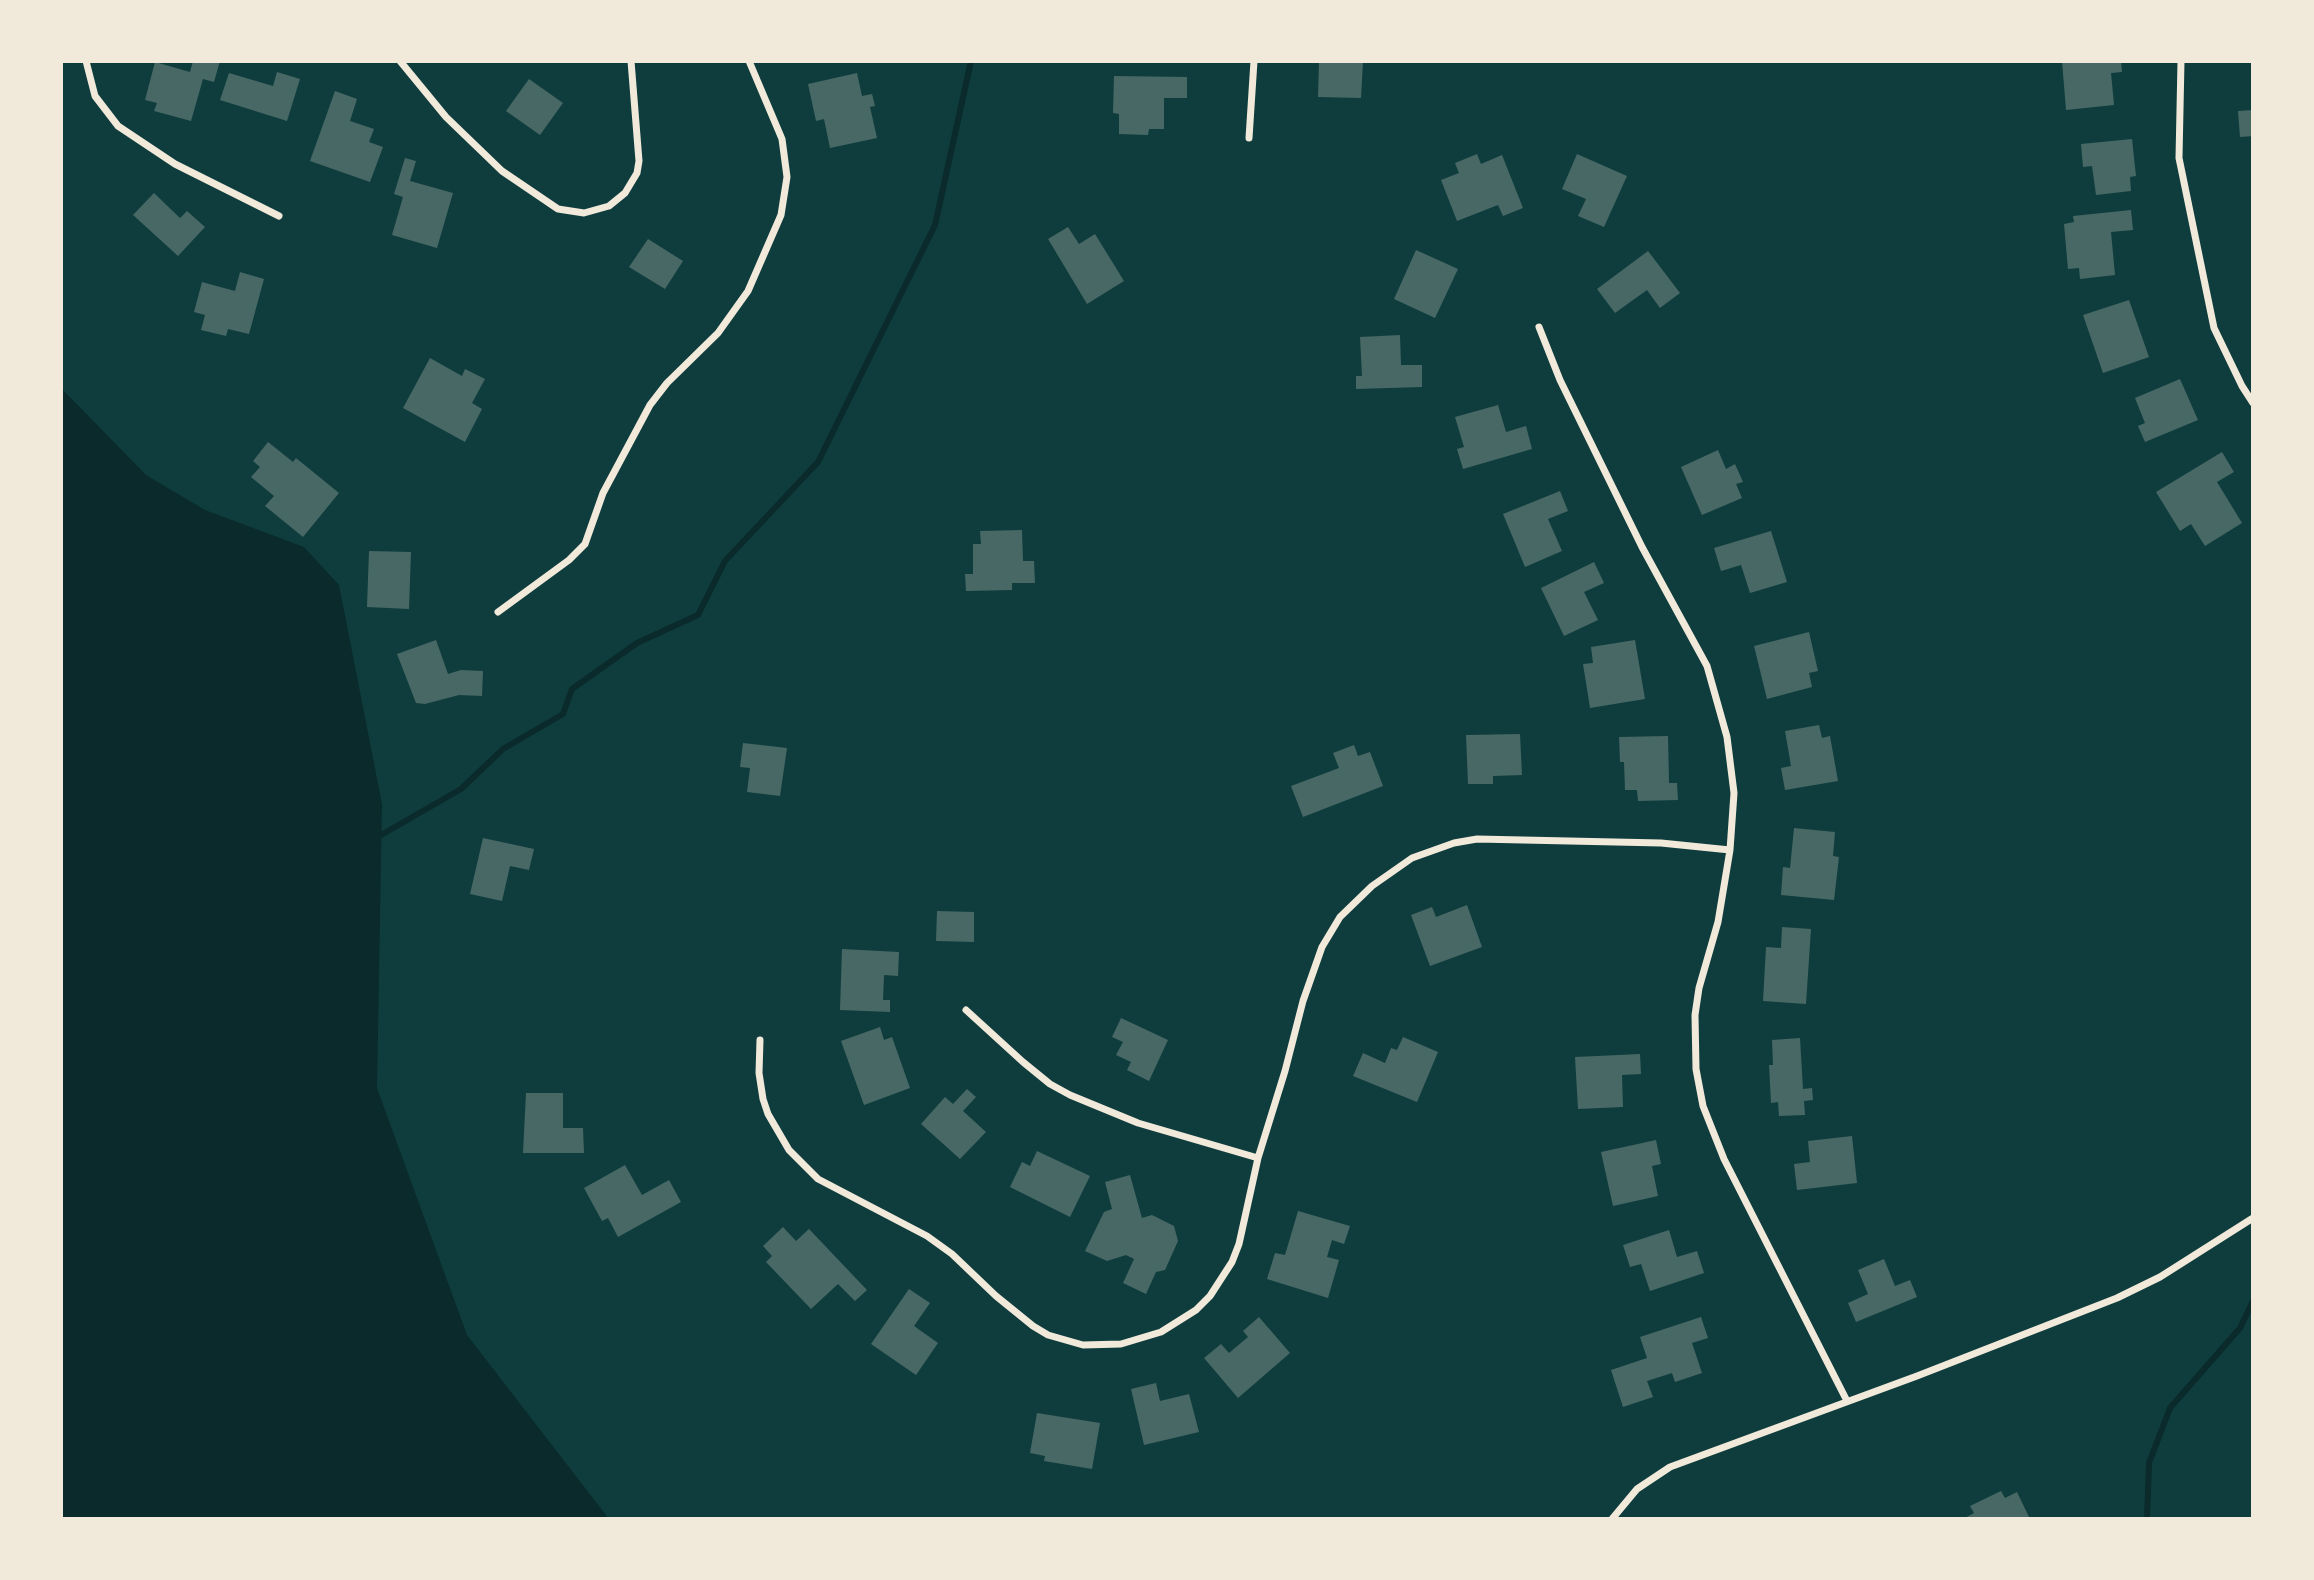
<!DOCTYPE html>
<html>
<head>
<meta charset="utf-8">
<style>
  body { margin:0 }
  #map { position:relative; width:2314px; height:1580px; overflow:hidden; background:#0f3d3e; font-family:Barlow,sans-serif }
  canvas { display:block }
  .frame { position:absolute; inset:0; border:63px solid #f1e9da; pointer-events:none }
</style>
</head>
<body>
<div id="map">
<canvas width="2314" height="1580"></canvas>
<div class="frame"></div>
</div>
<script>
const g = document.querySelector('canvas').getContext('2d');
g.lineJoin = 'round';
function fillPath(path, color) {
  g.fillStyle = color;
  g.fill(path, 'evenodd');
}
function shape(rows) {
  const path = new Path2D();
  for (const r of rows) {
    path.moveTo(r[0], r[1]);
    for (let i = 2; i < r.length; i += 2) path.lineTo(r[i], r[i + 1]);
  }
  return path;
}
function stroke(path, color, width, dash) {
  g.strokeStyle = color;
  g.lineWidth = width;
  g.lineCap = dash ? 'butt' : 'round';
  g.setLineDash(dash || []);
  g.stroke(path);
}
fillPath(shape([
  [61,388,146,475,205,510,304,547,339,585,382,804,377,1088,467,1335,609,1519,61,1519]
]), '#0a2a2b');
stroke(shape([
  [376,838,461,789,503,749,563,714,572,689,637,643,698,615,725,561,818,462,935,225,971,61],
  [2147,1519,2149,1463,2170,1408,2240,1328,2253,1301]
]), '#0a2a2b', 6);
fillPath(shape([
  [193,61,220,61,214,82,203,79,191,121,154,111,157,103,145,100,155,62,190,72],
  [1319,61,1363,61,1361,98,1318,97],
  [2062,61,2121,61,2122,72,2111,73,2114,105,2066,110],
  [277,72,300,79,287,121,220,100,229,73,273,86],
  [857,73,862,96,872,94,875,106,870,107,877,138,830,148,824,119,816,121,808,84],
  [1114,76,1187,77,1187,98,1164,98,1164,129,1149,129,1148,135,1119,134,1119,114,1113,113],
  [529,79,563,103,540,135,506,111],
  [335,91,357,99,350,121,374,129,369,142,383,147,370,182,310,161],
  [2253,110,2253,136,2240,137,2238,111],
  [2132,139,2136,176,2130,177,2131,191,2096,195,2092,166,2083,167,2081,144],
  [1477,154,1481,164,1502,155,1523,208,1503,216,1498,205,1457,221,1441,180,1459,173,1455,163],
  [1577,154,1627,176,1604,227,1578,216,1586,199,1562,189],
  [405,158,416,161,410,181,453,193,437,248,392,235,403,197,394,194],
  [154,193,180,218,187,211,205,227,178,256,133,215],
  [2131,210,2133,230,2111,232,2115,275,2080,279,2079,268,2068,269,2064,224,2074,222,2073,216],
  [1068,227,1079,244,1095,234,1124,281,1087,304,1048,239],
  [648,239,683,261,665,289,629,267],
  [1416,250,1458,269,1435,318,1394,299],
  [1648,251,1680,293,1660,308,1647,290,1615,313,1597,289],
  [240,272,264,279,249,334,228,329,226,336,201,330,205,315,194,312,202,282,235,291],
  [2129,300,2149,357,2103,373,2083,315],
  [1400,335,1401,365,1422,365,1422,387,1356,389,1356,376,1362,376,1360,337],
  [430,358,462,376,465,369,485,379,472,403,482,409,465,442,403,408],
  [2180,379,2198,420,2145,442,2138,426,2145,423,2135,398],
  [1498,405,1506,432,1526,426,1532,449,1463,469,1457,449,1464,447,1455,417],
  [268,442,293,462,296,458,339,493,303,537,265,506,274,496,251,477,260,467,253,461],
  [1718,450,1726,469,1735,464,1743,482,1736,484,1742,498,1702,515,1681,467],
  [2222,452,2234,472,2217,482,2242,523,2205,546,2191,524,2180,531,2156,492],
  [1560,491,1568,511,1548,519,1562,551,1525,567,1503,514],
  [1022,530,1023,561,1034,561,1035,583,1012,583,1012,590,966,591,965,574,973,574,973,544,981,544,980,531],
  [1771,531,1787,582,1750,593,1741,565,1721,571,1714,548],
  [369,551,411,552,409,609,367,607],
  [1594,562,1604,583,1584,592,1598,620,1564,636,1541,588],
  [1809,632,1818,671,1809,673,1812,687,1767,699,1754,646],
  [436,640,448,674,461,670,483,671,482,696,459,695,425,704,416,703,397,654],
  [1635,640,1645,699,1590,708,1583,664,1593,663,1591,647],
  [1819,725,1822,738,1830,736,1838,781,1785,790,1781,768,1791,766,1785,731],
  [1520,734,1522,775,1493,776,1493,784,1468,784,1466,735],
  [1668,736,1669,783,1677,783,1678,800,1638,801,1637,790,1625,790,1624,762,1620,762,1619,737],
  [743,743,787,748,780,796,747,792,750,768,740,767],
  [1354,745,1358,756,1370,752,1383,786,1303,817,1291,786,1339,768,1333,753],
  [1794,828,1835,832,1833,856,1839,857,1834,900,1781,895,1783,867,1790,868],
  [483,838,534,849,529,870,510,866,502,901,470,894],
  [1467,905,1482,947,1430,966,1411,915,1432,907,1436,917],
  [937,911,974,912,974,942,936,941],
  [1782,927,1811,929,1806,1004,1763,1001,1766,947,1781,948],
  [842,949,899,952,898,976,884,975,883,1000,890,1000,890,1012,840,1010],
  [1121,1018,1168,1040,1149,1081,1127,1070,1131,1062,1116,1055,1123,1042,1112,1037],
  [880,1027,884,1040,892,1037,910,1088,864,1105,841,1041],
  [1403,1037,1438,1052,1417,1102,1353,1076,1363,1053,1385,1063,1391,1048,1397,1050],
  [1800,1038,1803,1089,1812,1088,1813,1100,1804,1101,1805,1115,1779,1116,1778,1102,1771,1103,1769,1065,1773,1065,1772,1040],
  [1640,1054,1641,1074,1622,1075,1623,1107,1578,1109,1575,1057],
  [967,1089,976,1097,963,1111,986,1132,960,1159,921,1124,945,1097,953,1104],
  [526,1093,563,1093,563,1128,583,1128,584,1153,523,1153],
  [1852,1136,1857,1183,1797,1190,1794,1164,1810,1162,1808,1141],
  [1656,1140,1661,1164,1652,1166,1658,1196,1613,1206,1601,1152],
  [1037,1151,1090,1176,1070,1217,1010,1187,1022,1162,1030,1166],
  [625,1165,642,1195,669,1180,681,1202,618,1237,608,1218,602,1221,584,1188],
  [1130,1175,1142,1218,1152,1215,1174,1226,1178,1241,1165,1270,1156,1272,1146,1294,1123,1283,1134,1259,1126,1255,1107,1261,1085,1251,1104,1212,1112,1209,1105,1182],
  [1298,1211,1350,1226,1344,1244,1332,1240,1327,1257,1339,1260,1328,1298,1267,1279,1275,1253,1285,1255],
  [783,1227,796,1241,809,1229,867,1290,855,1301,838,1284,811,1309,766,1262,772,1256,763,1246],
  [1669,1230,1677,1257,1697,1251,1704,1273,1650,1291,1641,1264,1630,1267,1623,1245],
  [1884,1259,1895,1286,1910,1280,1917,1297,1856,1322,1848,1303,1868,1294,1858,1270],
  [909,1289,930,1303,914,1326,938,1343,916,1375,871,1344],
  [1259,1317,1290,1353,1238,1398,1204,1358,1221,1344,1229,1353,1248,1337,1243,1331],
  [1701,1317,1708,1338,1692,1343,1702,1373,1675,1382,1672,1373,1647,1381,1653,1397,1623,1407,1611,1370,1647,1358,1640,1337],
  [1156,1383,1160,1401,1189,1394,1199,1432,1144,1445,1131,1389],
  [1037,1413,1100,1423,1092,1469,1044,1461,1045,1456,1030,1453],
  [2001,1491,2005,1498,2017,1492,2030,1519,1963,1519,1974,1513,1970,1506]
]), '#486865');
stroke(shape([
  [86,61,95,96,118,126,175,164,279,216],
  [400,61,446,117,502,171,558,209,584,213,609,206,625,193,637,173,639,161,631,61],
  [2181,61,2179,158,2214,328,2242,386,2253,403],
  [1249,138,1254,61],
  [1539,327,1560,380,1642,547,1707,666,1727,737,1734,793,1730,850,1718,922,1699,988,1695,1015,1696,1069,1703,1106,1724,1159,1847,1401],
  [498,612,569,560,585,544,603,493,650,405,667,383,718,333,748,291,781,215,787,177,782,139,749,61],
  [966,1010,1023,1062,1050,1084,1070,1095,1138,1123,1258,1158],
  [760,1040,759,1073,763,1099,768,1114,789,1150,818,1179,927,1236,952,1254,996,1296,1033,1326,1048,1335,1083,1345,1121,1344,1161,1332,1196,1310,1210,1296,1232,1262,1239,1244,1258,1158,1285,1071,1303,1001,1322,947,1340,917,1372,886,1412,858,1454,843,1477,839,1661,843,1730,850],
  [1612,1519,1637,1489,1670,1467,1917,1376,2117,1298,2160,1277,2253,1218]
]), '#f1e9da', 7);
</script>
</body>
</html>
